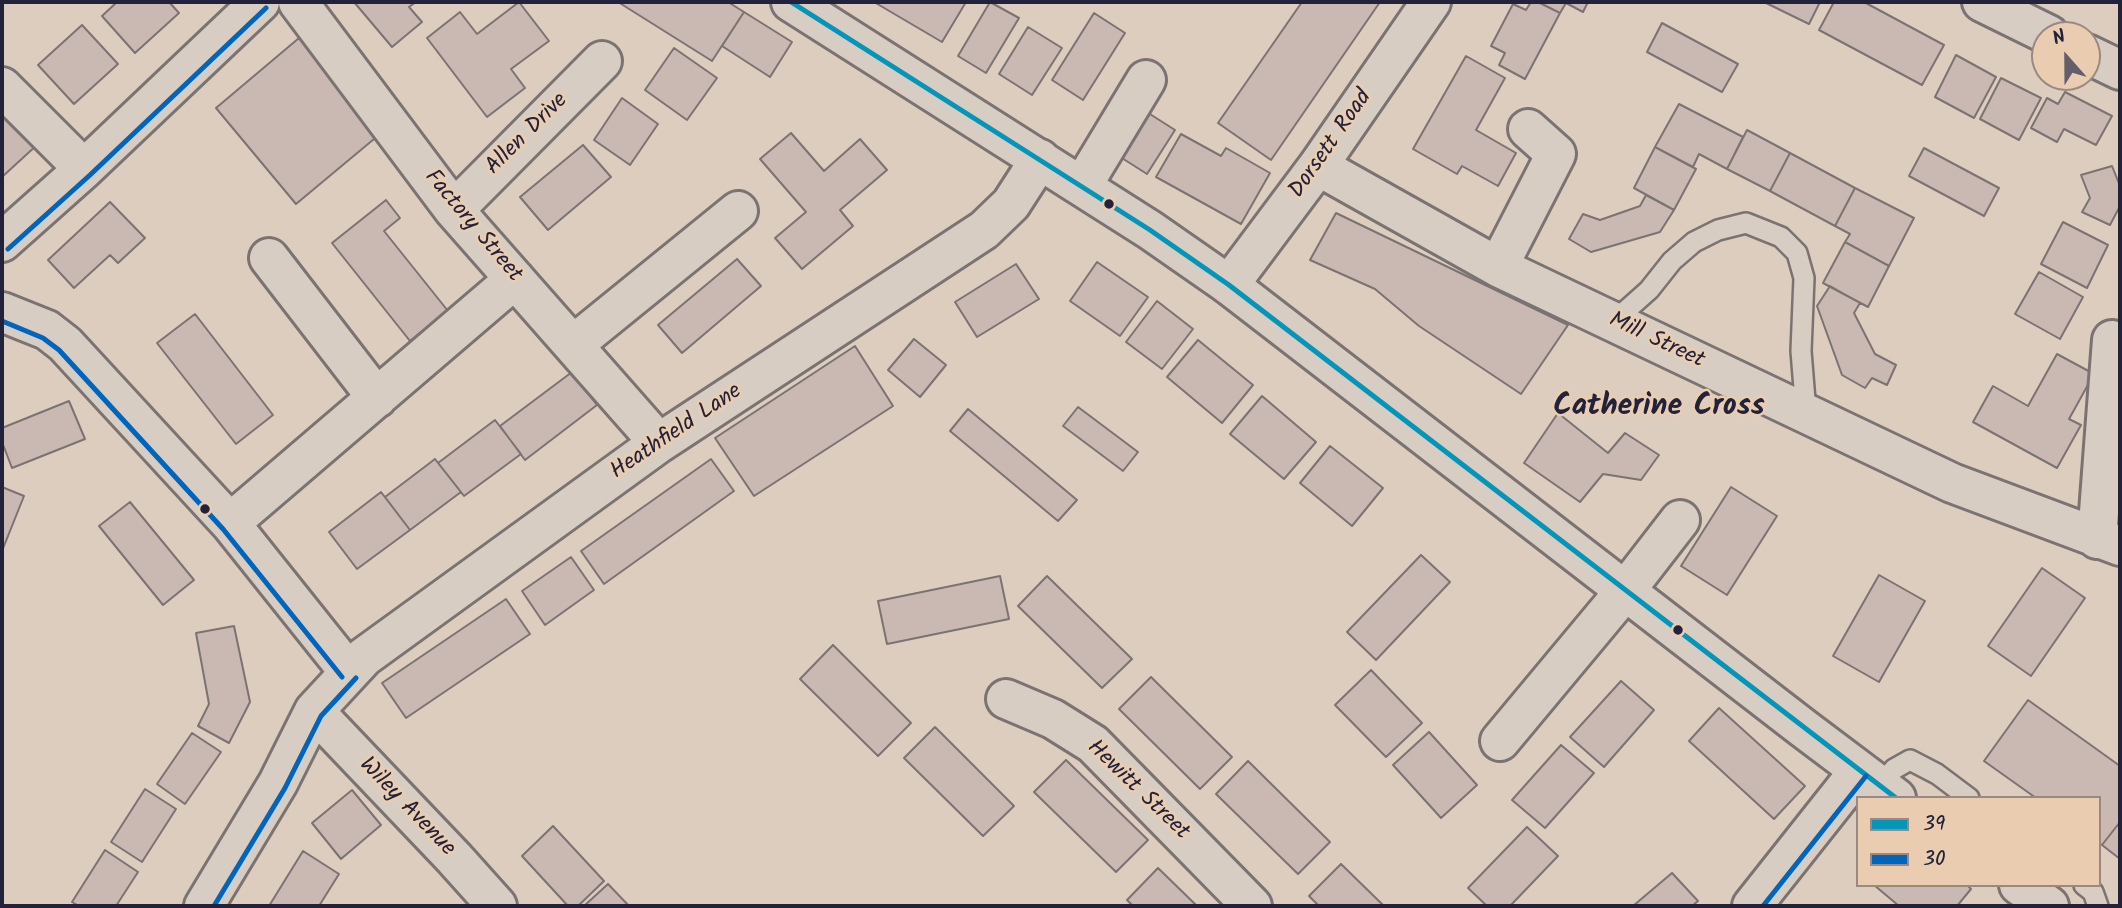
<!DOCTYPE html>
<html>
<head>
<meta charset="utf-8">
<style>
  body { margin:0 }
  #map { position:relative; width:2122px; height:908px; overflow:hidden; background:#ddcdbe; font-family:Kalam,sans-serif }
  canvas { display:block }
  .frame { position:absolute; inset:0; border:4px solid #22223b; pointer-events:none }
  .legend { position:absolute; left:1856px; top:796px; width:245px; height:91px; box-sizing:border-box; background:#eacdb1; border:2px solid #9a8982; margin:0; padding:9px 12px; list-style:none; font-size:21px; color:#22223b }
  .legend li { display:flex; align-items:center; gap:14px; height:35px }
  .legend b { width:35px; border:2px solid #9a8982 }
  .north { position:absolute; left:2031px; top:21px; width:70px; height:70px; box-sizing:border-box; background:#eacdb1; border:2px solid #9a8982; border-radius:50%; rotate:339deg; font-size:19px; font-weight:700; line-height:28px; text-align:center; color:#22223b }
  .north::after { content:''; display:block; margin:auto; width:24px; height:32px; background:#635e69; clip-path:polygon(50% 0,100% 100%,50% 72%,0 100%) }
</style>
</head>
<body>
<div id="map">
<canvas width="2122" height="908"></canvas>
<div class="frame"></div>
<ul class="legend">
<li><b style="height:9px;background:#0595b8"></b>39</li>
<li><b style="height:9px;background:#0065bd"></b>30</li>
</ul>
<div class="north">N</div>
</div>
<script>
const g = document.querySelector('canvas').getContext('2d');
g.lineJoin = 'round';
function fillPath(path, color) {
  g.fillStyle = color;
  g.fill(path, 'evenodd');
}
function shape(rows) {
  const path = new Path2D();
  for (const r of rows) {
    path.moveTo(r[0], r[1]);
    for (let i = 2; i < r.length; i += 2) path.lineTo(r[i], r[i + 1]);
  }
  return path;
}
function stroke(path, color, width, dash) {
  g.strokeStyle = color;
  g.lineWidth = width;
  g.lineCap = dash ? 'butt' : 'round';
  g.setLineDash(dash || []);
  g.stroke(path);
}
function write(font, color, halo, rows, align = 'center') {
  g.font = font + ' Kalam,sans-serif';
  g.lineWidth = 5;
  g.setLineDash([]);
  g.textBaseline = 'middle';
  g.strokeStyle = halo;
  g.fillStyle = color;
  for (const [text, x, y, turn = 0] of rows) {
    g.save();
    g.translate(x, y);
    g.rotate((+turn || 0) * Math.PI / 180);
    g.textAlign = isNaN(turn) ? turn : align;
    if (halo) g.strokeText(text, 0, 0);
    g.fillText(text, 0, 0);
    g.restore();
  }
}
const building = shape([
  [117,2,169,2,179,13,135,53,102,16,117,2],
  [354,2,416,2,409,7,422,22,392,47,354,2],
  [519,2,549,41,511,69,525,88,487,117,427,38,460,12,477,34,519,2],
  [618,2,728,2,744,12,712,61,618,2],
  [874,2,966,2,942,42,874,2],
  [990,2,1019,18,986,73,958,56,990,2],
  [1302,2,1380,2,1271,160,1218,123,1302,2],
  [1531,2,1538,2,1560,13,1525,79,1499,65,1505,53,1491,46,1513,4,1526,10,1531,2],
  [1538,2,1588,2,1583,12,1566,3,1560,13,1538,2],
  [1764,2,1820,2,1809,24,1764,2],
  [1834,2,1864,2,1944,45,1922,85,1819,30,1834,2],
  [744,12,792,42,770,77,722,46,744,12],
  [1094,13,1125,33,1083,100,1052,80,1094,13],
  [1662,23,1738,64,1722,92,1647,52,1662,23],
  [82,25,118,64,74,104,38,65,82,25],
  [1028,27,1062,48,1032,95,999,74,1028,27],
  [299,38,380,134,296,204,216,108,299,38],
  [674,48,717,78,687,120,645,90,674,48],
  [1956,55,1996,77,1974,118,1935,97,1956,55],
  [1466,56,1505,78,1476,130,1516,153,1498,186,1462,166,1457,174,1413,149,1466,56],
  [2001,78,2041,98,2019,140,1980,119,2001,78],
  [2065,92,2112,116,2096,145,2064,129,2057,142,2031,128,2047,98,2058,104,2065,92],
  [622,98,658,124,630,165,594,140,622,98],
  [2,104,38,144,2,177,2,104],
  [1679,104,1743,137,1727,169,1699,154,1693,167,1655,147,1679,104],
  [1142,109,1175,130,1147,174,1114,153,1142,109],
  [1747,130,1790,153,1770,191,1727,169,1747,130],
  [791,133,824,171,860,139,887,170,840,210,853,226,802,269,775,238,806,212,760,159,791,133],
  [1181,134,1221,156,1226,148,1270,173,1241,224,1156,177,1181,134],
  [583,145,611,177,548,230,520,197,583,145],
  [1655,147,1696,169,1674,210,1634,188,1655,147],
  [1924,148,1999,188,1984,216,1909,176,1924,148],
  [1790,153,1855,188,1835,226,1770,191,1790,153],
  [2112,166,2120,186,2120,206,2110,225,2082,212,2090,198,2081,175,2112,166],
  [1855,188,1914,218,1889,266,1845,242,1850,234,1835,226,1855,188],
  [1646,195,1674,210,1660,232,1591,252,1569,239,1583,214,1600,220,1640,206,1646,195],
  [386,200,400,218,384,231,448,311,410,341,332,243,386,200],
  [110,202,145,238,118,263,110,255,74,288,48,260,110,202],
  [1336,213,1568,325,1521,394,1419,326,1375,289,1310,260,1336,213],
  [2063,222,2108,245,2087,288,2041,264,2063,222],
  [1845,242,1889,266,1868,307,1823,283,1845,242],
  [737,259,761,286,682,353,658,325,737,259],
  [1097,262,1148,297,1120,336,1070,301,1097,262],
  [1016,264,1039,299,977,337,955,302,1016,264],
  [2039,272,2083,297,2060,339,2015,314,2039,272],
  [1830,286,1860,303,1854,313,1875,354,1896,365,1887,385,1872,378,1865,388,1842,375,1817,306,1830,286],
  [1157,301,1193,329,1162,369,1126,342,1157,301],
  [195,314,273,415,236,444,157,343,195,314],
  [914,339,946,365,920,397,888,370,914,339],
  [1198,340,1253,385,1222,423,1167,377,1198,340],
  [855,346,893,406,754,496,715,438,855,346],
  [2057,354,2094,374,2069,419,2081,425,2057,468,1973,422,1993,386,2028,406,2057,354],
  [572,372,597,405,525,460,500,426,572,372],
  [1262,396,1316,442,1284,479,1230,434,1262,396],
  [69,401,85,439,12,468,2,442,2,428,69,401],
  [1078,407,1138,452,1123,471,1063,426,1078,407],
  [968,409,1077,500,1058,521,950,431,968,409],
  [1558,413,1608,453,1625,433,1659,455,1641,480,1603,474,1580,502,1524,463,1558,413],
  [495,420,521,454,464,496,438,463,495,420],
  [1330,446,1383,488,1352,526,1300,483,1330,446],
  [435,459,461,492,410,530,385,497,435,459],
  [711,459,734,491,604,584,581,551,711,459],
  [2,487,24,496,2,551,2,487],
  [1731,487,1777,516,1727,595,1681,566,1731,487],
  [381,492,410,530,357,569,329,532,381,492],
  [130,502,194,580,163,605,99,526,130,502],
  [1421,555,1450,582,1376,660,1347,632,1421,555],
  [571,557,594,590,545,625,522,591,571,557],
  [2042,568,2085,598,2031,676,1988,646,2042,568],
  [1879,575,1925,601,1879,682,1833,656,1879,575],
  [1000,576,1009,619,887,644,878,601,1000,576],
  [1047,576,1132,659,1102,688,1018,606,1047,576],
  [506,599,530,634,406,718,382,683,506,599],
  [234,626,250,702,229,743,198,726,209,704,196,633,234,626],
  [833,645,911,723,878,756,800,679,833,645],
  [1371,670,1422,723,1386,757,1335,705,1371,670],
  [1151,677,1232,757,1200,789,1119,709,1151,677],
  [1621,681,1654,710,1604,767,1570,737,1621,681],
  [2028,700,2120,766,2120,822,2102,845,2099,843,2099,798,2036,798,1984,761,2028,700],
  [1719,708,1805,786,1774,819,1689,741,1719,708],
  [935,727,1014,806,983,836,904,758,935,727],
  [1429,732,1477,785,1441,818,1393,765,1429,732],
  [192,733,221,752,185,804,157,784,192,733],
  [1561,745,1594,773,1545,828,1512,800,1561,745],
  [1066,760,1148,840,1116,872,1034,792,1066,760],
  [1248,761,1330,842,1298,874,1216,794,1248,761],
  [145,789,176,809,142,862,111,842,145,789],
  [352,790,381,825,341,859,312,823,352,790],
  [2120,822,2120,859,2102,845,2120,822],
  [553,826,604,881,578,906,568,906,522,856,553,826],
  [1527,827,1558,856,1510,906,1487,906,1468,888,1527,827],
  [105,850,138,872,116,906,79,906,72,902,105,850],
  [303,851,339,874,319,906,269,906,303,851],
  [1341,864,1384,906,1319,906,1309,896,1341,864],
  [1158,868,1197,906,1133,906,1127,900,1158,868],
  [1672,873,1698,901,1692,906,1633,906,1672,873],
  [608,884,629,906,584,906,608,884],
  [1874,885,1967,885,1971,889,1957,906,1899,906,1874,885]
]);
fillPath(building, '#cab9b3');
stroke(building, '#7b7372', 2);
const lane = shape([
  [1613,322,1649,290,1672,261,1694,242,1718,230,1746,223,1781,237,1797,253,1804,278,1801,351,1806,413],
  [1881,787,1894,769,1910,760,1937,774,1969,798],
  [2084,885,2093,892,2098,906]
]);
const street = shape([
  [298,2,454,210,659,443],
  [1982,2,2049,35],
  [2087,54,2120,70],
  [2,87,84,169],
  [1318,166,1498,267,1952,483,2120,546],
  [1082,186,1146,80],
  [454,210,602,61],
  [2,242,84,169,260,2],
  [269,258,377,398],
  [1498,267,1556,154,1528,129],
  [1229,285,1318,166,1431,2],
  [2,312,47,330,65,344,230,523,349,672],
  [573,345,738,211],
  [230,523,515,279],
  [2097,539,2112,340],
  [1006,699,1053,719,1093,744,1252,906],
  [314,711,454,858,497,906],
  [1500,741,1625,591,1680,520],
  [204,906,278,783,314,711,364,657,659,443,984,230,1011,204,1040,159],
  [1752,906,1859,771]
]);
const secondary = shape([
  [791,2,1150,230,1229,285,1803,728,1896,798],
  [2019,885,2049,906]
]);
stroke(lane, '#7b7372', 24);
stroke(street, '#7b7372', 44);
stroke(secondary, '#7b7372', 44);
stroke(lane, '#d8cdc3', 19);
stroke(street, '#d8cdc3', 38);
stroke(secondary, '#d8cdc3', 38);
stroke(shape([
  [791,2,1150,230,1229,285,1896,798]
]), '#0595b8', 5);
stroke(shape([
  [8,249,90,175,266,8],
  [2,321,43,338,59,350,223,529,342,677],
  [214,906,285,788,321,716,356,678],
  [1763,906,1866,776]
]), '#0065bd', 5);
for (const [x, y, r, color] of [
  [1109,204,6,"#22223b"],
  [205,509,6,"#22223b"],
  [1678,630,6,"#22223b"]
]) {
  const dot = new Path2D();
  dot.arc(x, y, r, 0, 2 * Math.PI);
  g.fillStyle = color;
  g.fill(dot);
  stroke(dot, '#eacdb1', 2.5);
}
write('23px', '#22223b', '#eacdb1', [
  ["Allen Drive",528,135,-45],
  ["Dorsett Road",1332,145,-55],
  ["Factory Street",472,227,50],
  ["Mill Street",1656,342,25],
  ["Heathfield Lane",677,433,-34],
  ["Hewitt Street",1137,791,44],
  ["Wiley Avenue",406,808,46]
]);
write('bold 30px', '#22223b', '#eacdb1', [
  ["Catherine Cross",1659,409]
]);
</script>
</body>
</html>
